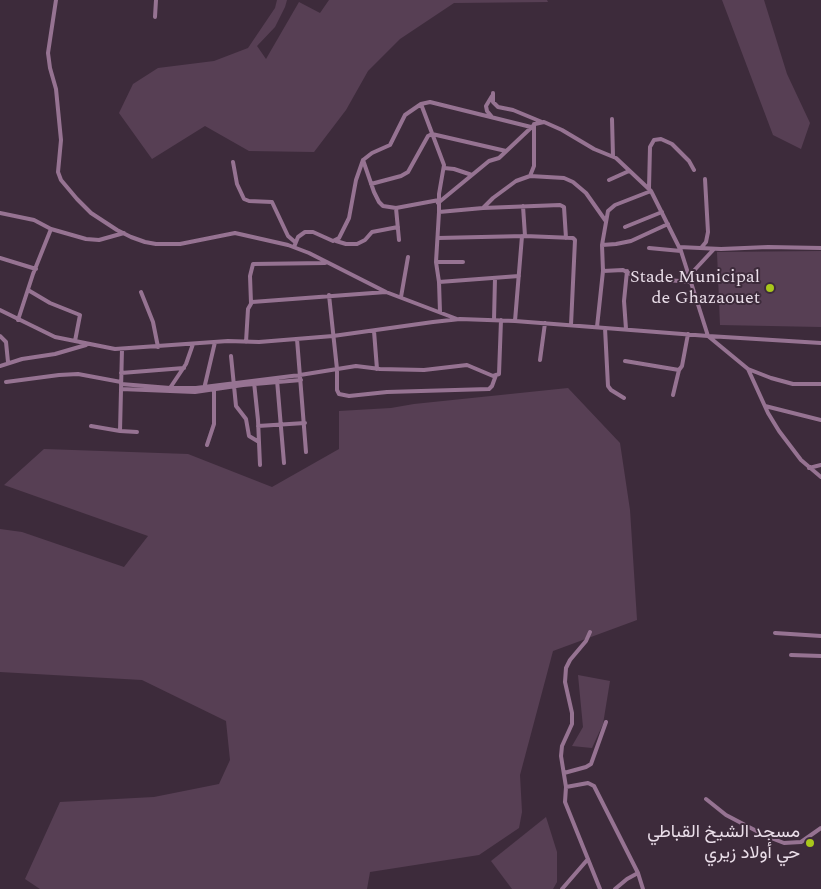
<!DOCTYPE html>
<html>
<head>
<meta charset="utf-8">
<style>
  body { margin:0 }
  canvas { display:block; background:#3d2b3b }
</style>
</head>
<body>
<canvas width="821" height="889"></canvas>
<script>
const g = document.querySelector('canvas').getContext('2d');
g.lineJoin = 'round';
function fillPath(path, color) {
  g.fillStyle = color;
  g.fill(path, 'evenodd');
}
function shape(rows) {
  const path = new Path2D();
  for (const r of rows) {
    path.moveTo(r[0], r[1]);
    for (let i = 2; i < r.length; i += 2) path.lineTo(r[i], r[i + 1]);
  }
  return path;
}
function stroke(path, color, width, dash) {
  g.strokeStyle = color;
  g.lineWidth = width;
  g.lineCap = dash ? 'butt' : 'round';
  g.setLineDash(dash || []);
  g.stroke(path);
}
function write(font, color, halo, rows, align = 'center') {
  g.font = font + ' Spectral,Vazirmatn,serif';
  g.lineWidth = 4;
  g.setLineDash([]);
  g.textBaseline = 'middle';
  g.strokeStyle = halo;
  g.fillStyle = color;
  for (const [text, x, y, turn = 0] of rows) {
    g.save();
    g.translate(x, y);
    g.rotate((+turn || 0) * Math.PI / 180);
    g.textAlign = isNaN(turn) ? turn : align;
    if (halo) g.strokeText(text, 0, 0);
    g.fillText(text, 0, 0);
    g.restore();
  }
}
fillPath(shape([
  [277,0,287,0,285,7,275,27,257,46,266,59,299,2,320,13,329,0,547,0,548,2,454,3,400,39,368,71,346,110,314,152,249,151,205,126,152,159,119,113,133,84,158,68,214,61,248,48,275,8],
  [722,0,764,0,787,74,810,123,801,149,773,135],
  [821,251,821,327,720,325,717,252],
  [568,388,620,443,630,510,637,620,553,651,520,775,522,812,519,828,479,855,370,872,367,889,40,889,25,879,60,802,154,797,219,784,230,760,226,721,142,680,0,672,0,529,22,532,124,567,148,536,4,485,44,449,188,454,272,487,339,449,339,411,391,408,414,404],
  [578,675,610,681,603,724,592,748,572,746,583,727],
  [546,817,557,852,557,882,553,889,512,889,491,861]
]), '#573f54');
stroke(shape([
  [56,0,48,53,50,68,56,89,61,140,58,172,61,180,77,199,91,213,117,230,131,237,145,242,156,244,180,244,235,233,288,245,309,253,386,292,457,319],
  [155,17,156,0],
  [493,93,493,102,498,107,513,110,542,122],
  [421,104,444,165,439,194,439,212],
  [492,117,487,111,486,106,492,96],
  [612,119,613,156],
  [363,160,374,192,379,202,383,206,396,208,439,200],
  [233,162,237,184,244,199,249,201,272,202,288,236,295,242],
  [444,168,454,169,472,175],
  [530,176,564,178,573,182,586,193,605,220],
  [609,180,629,171],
  [371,184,401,176,408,172,428,136,432,134,506,151],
  [649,188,650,147,654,140,661,139,672,144,689,161,694,170],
  [438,203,489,161,499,158,535,124,544,122,562,130,594,149,616,158,651,191,681,251,708,336,748,369,771,378,793,384,821,384],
  [523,206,525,236],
  [396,208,399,240],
  [483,208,493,198,516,181,530,176,534,166,534,124],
  [0,213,34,220,51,229,86,239,99,240,124,233],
  [625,227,662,212],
  [438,238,525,236,573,238,575,240,571,325],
  [336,241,346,244,357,244,365,240,372,232,398,227],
  [602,245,616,244,631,241,668,224],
  [294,247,298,237,305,232,313,232,333,241,339,238,349,218,356,180,363,160,372,153,390,145,405,115,421,104,430,102,438,104,531,127],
  [679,247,721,249,768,247,821,248],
  [649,248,681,251],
  [701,248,706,242,708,232,705,179],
  [0,258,36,269],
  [436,262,463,262],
  [603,271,623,270,636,277,690,282],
  [688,277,714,249],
  [439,282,519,276],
  [28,290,50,303,80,315,75,341],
  [141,292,153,322,158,347],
  [329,295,337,369,337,390,339,394,349,396,387,392,489,389,492,386,496,375],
  [401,297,408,257],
  [251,303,250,276,253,264,325,263],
  [0,310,55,337,115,349,228,341,259,342,333,336,433,322,460,319,515,321,708,336,821,343],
  [440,312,439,282,436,262,439,212,483,208,560,205,564,207,566,238],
  [18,320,33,274,51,229],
  [494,320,495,278],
  [515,321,522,236],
  [597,327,603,271,602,245,608,211,615,205,651,191],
  [605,328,608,386,611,390,624,398],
  [626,329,624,301,627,271],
  [374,331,377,369],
  [0,336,6,342,8,362],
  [297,339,306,452],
  [246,342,248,309,252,302,386,292],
  [231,356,236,406,246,419,249,436,259,442],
  [540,360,545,323],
  [625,361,679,370,682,366,688,334],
  [0,366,22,359,55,354,86,345],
  [748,369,768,413,779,431,801,460,821,477],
  [121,373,184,368],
  [277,380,284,463],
  [6,382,59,375,78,374,121,382],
  [254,382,258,420,260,465],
  [121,384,170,388,196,388,300,375,356,366,380,369,424,370,467,365,493,376,499,374,501,320],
  [170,388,186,364,193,344],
  [121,389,195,392,243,385,301,380],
  [204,389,215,342],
  [673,395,679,370],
  [765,406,821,420],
  [91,426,120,431,137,432],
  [258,426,305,423],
  [120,431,122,349],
  [207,445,214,424,214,390],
  [809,468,821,465],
  [775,633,821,636],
  [791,655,821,656],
  [564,773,586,767,591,764,606,722],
  [566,787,561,756,562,746,572,724,572,713,565,682,566,668,570,660,586,641,590,632],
  [706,799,726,815,766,836,784,843,801,842,821,828],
  [562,889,588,859],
  [600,889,565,802,566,787,588,783,594,786,638,873,643,889],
  [615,889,627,879,638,873]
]), '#967392', 4);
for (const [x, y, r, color] of [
  [770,288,5,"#a9c71b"],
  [810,843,5,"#a9c71b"]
]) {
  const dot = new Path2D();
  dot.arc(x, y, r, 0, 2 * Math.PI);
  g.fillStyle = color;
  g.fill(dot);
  stroke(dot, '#3d2b3b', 2);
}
write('18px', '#eadee9', '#3d2b3b', [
  ["Stade Municipal",760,278],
  ["de Ghazaouet",760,299],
  ["مسجد الشيخ القباطي",800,833],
  ["حي أولاد زيري",800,854]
], 'right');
</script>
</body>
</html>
